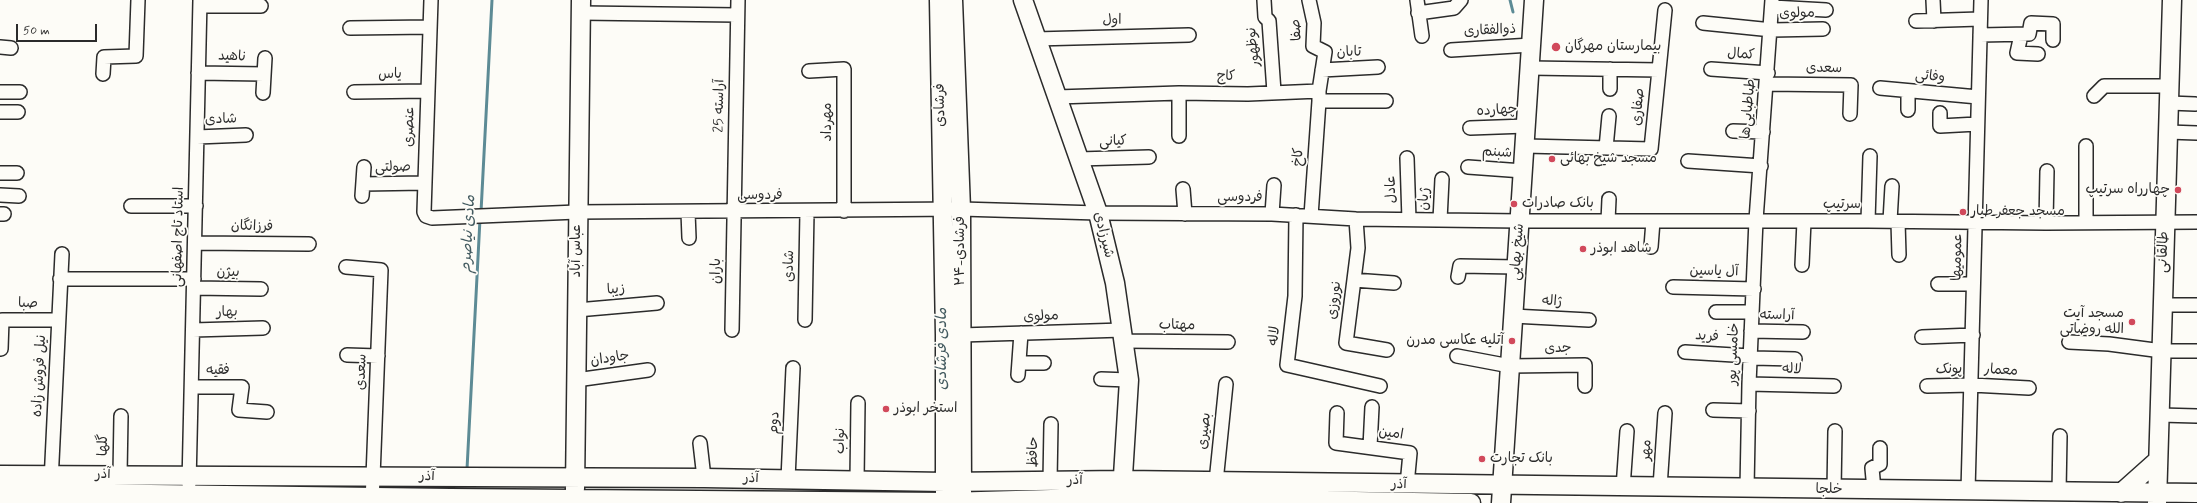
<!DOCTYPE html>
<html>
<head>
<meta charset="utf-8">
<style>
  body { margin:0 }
  #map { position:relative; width:2197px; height:503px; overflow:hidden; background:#fdfcf7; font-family:Mynerve,sans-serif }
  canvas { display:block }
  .scale { position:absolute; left:16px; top:24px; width:81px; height:18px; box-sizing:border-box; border:2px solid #2b2b2b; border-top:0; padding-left:5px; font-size:12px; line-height:14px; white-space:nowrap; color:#2b2b2b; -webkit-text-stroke:3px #fdfcf7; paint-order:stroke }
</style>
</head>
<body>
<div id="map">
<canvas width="2197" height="503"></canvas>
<div class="scale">50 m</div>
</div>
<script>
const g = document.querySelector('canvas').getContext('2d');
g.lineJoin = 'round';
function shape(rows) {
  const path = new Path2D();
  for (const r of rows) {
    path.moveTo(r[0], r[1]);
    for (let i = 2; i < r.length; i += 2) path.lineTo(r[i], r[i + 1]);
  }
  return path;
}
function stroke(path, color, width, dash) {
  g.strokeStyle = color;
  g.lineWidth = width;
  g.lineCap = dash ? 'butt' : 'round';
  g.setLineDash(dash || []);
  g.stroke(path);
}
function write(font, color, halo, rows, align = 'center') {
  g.font = font + ' Mynerve,"Playpen Sans Arabic",sans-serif';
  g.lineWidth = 3.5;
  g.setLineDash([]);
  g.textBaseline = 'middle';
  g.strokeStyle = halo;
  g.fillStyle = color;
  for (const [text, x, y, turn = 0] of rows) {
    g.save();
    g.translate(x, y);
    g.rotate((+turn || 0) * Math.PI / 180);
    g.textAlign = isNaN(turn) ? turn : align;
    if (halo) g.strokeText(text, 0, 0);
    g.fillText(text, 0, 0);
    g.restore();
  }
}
stroke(shape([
  [1510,0,1513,12],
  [481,212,492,0],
  [467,469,480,219]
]), '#5d8b95', 3);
const street = shape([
  [431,0,424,212,426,216,432,218,577,212,961,209,1098,213,1272,214,1356,219,1520,221,1868,221,2046,223,2197,222],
  [1264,0,1265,17,1269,21,1274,92],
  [1309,0,1314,23,1313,46,1325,52,1319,91],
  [1417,0,1422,36],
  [1933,0,1934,21],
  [200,6,261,6],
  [1772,7,1826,10],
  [581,13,737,15],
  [1418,13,1454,8,1461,0],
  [1916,21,1980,19],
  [1703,23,1772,30,1823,29],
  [350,28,430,27],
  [1980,35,2029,34,2031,23,2053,24,2053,40],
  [2021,35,2017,53,2038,54],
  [1035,39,1189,35],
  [0,47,11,48],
  [1451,50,1531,45],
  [1610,69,1610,89],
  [1711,69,1768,73],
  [1322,70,1378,67],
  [1659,70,1665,10],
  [809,71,844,69,844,211],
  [198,73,264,74],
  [103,74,104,57,136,56,138,0],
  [1767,84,1851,85,1850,114],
  [1880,88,1978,97],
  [1908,91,1908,110],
  [0,92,20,92],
  [354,92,427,91],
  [263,93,265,58],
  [1179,93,1179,136],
  [2094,96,2104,86,2169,86],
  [1057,97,1179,93,1248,94,1319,91,1319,101,1386,101],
  [2169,103,2195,104],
  [0,112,18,112],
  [1940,113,1940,126,1977,124],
  [1470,128,1526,126],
  [1733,131,1763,132],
  [2168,132,2197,133],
  [197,137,246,135],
  [1525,146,1651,149,1659,70,1530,68],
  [1606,148,1609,116],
  [1407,158,1409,220],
  [1078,159,1149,157],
  [1688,161,1761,166],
  [1468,167,1523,171],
  [0,173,17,173],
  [363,184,424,183],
  [1183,189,1185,214],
  [0,195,19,196],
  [362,196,364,167],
  [131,206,196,206],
  [688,212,689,238],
  [0,214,4,214],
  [1272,214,1274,185],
  [1296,215,1295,296,1287,365,1380,386],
  [1311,216,1319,101],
  [1356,219,1358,248,1346,343,1387,350],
  [1440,220,1442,179],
  [1608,221,1609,199],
  [1868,221,1870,156],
  [1890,221,1892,186],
  [1898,222,1899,255],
  [2046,223,2047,171],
  [2086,223,2086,146],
  [195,243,309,244],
  [1651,247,1653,221],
  [1802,265,1804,221],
  [346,267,381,270,372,503],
  [1458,277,1460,266,1517,267],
  [60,279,194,279],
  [1354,280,1394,283],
  [1938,284,1973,284],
  [1673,287,1754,289],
  [194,288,261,289],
  [2163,305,2197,305],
  [577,310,657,303],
  [1716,312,1752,312],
  [1513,316,1589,320],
  [805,320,807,212],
  [193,330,263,328],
  [732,330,738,0],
  [1751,331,1803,332],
  [961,335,1123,330],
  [1922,337,1973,335],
  [1125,341,1228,342],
  [2069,342,2109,344,2162,351,2197,351],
  [1,349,2,320,58,320],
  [1685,352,1750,356,1753,358,1795,359],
  [347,355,378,356],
  [1457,356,1510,366,1585,365,1585,386],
  [1019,363,1044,363],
  [1018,375,1021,333],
  [1101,379,1129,380],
  [576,380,648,370],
  [1749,384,1834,386],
  [1927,386,1972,385,2029,388],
  [192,387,242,387,239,410,267,412],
  [1713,410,1749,411],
  [1337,413,1336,443,1410,453,1407,485],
  [2160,415,2197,416],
  [700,443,704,478],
  [1370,447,1372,407],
  [120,475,121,416],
  [788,479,793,368],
  [857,480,858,403],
  [1050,481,1051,424],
  [1216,482,1226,384],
  [189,484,200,0],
  [1660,487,1665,413],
  [1623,488,1627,431],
  [1747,488,1749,384,1756,220,1772,0],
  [1834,490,1835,431],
  [1874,490,1872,468,1880,464,1880,448],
  [1968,491,1981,0],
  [2059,492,2060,436],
  [0,502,156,503],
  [50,503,62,254]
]);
const secondary = shape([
  [939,0,945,335,945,493],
  [953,0,961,209,962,494],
  [1023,0,1098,213,1115,283,1129,380,1122,492],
  [0,475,704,478,945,482,1123,480,2197,493],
  [575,489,581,0],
  [0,492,450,498,946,502,1122,497,1471,503],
  [2121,493,2158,460],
  [1501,503,1534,0],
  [2157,503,2172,0]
]);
stroke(street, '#2b2b2b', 16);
stroke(secondary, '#2b2b2b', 21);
stroke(street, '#fdfcf7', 13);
stroke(secondary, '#fdfcf7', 18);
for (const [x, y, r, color] of [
  [1556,47,5,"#d1495b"],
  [1552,159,4,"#d1495b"],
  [2178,190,4,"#d1495b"],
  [1514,204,4,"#d1495b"],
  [1963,212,4,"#d1495b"],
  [1583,249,4,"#d1495b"],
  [2132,322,4,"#d1495b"],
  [1512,341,4,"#d1495b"],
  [886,409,4,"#d1495b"],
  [1482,459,4,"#d1495b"]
]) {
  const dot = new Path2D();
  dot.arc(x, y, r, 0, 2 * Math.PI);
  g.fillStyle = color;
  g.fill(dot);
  stroke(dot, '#fdfcf7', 1.5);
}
write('14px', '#2b2b2b', '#fdfcf7', [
  ["مولوی",1797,14,-1],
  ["اول",1112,21,-1],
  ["صفا",1297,30,-94],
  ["ذوالفقاری",1490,31,-3],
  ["نوظهور",1254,47,-96],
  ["تابان",1349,53,-2],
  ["کمال",1741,55,4],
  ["ناهید",232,57,2],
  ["سعدی",1824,69,1],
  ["یاس",390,75,-1],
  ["کاج",1226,77,1],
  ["وفائی",1930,77,5],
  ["فرشادی",941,105,-91],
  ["آراسته 25",720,106,-89],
  ["صفاری",1639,107,-85],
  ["طباطبایی‌ها",1749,109,-85],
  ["چهارده",1497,111,-3],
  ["شادی",221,120,-2],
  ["مهرداد",828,122,-90],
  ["عنصری",410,127,-88],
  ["کیانی",1113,142,-2],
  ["شبنم",1497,153,4],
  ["کاخ",1299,157,-86],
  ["صولتی",393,168,-1],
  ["عادل",1392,189,-91],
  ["فردوسی",760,196],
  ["فردوسی",1240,198],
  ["ژیان",1425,199,-87],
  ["سرتیپ",1842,205],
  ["فرزانگان",252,227,1],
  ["شیرزادی",1103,235,76],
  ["استاد تاج اصفهانی",179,237,-89],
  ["عباس آباد",577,251,-90],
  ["۲۴-فرشادی",961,251,-90],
  ["شیخ بهایی",1518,252,-86],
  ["طالقانی",2164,252,-88],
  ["عمومیها",1958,257,-89],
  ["شادی",790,266,-89],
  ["باران",717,271,-89],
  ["آل یاسین",1714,272,1],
  ["بیژن",228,273,1],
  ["زیبا",616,290,-5],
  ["نوروزی",1335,300,-83],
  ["ژاله",1552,302,3],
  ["صبا",28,304],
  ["بهار",227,313,-2],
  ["آراسته",1777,316,1],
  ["مولوی",1041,317,-2],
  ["مهتاب",1177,326,1],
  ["لاله",1275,336,-83],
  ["فرید",1707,337,4],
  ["جدی",1558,349,-1],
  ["خامسی پور",1734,354,-88],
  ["جاودان",610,359,-8],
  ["لاله",1792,370,2],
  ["پونک",1949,370,-1],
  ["فقیه",218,371,-1],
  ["معمار",2001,371,3],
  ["سعدی",362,372,-88],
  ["نیل فروش زاده",40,376,-87],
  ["دوم",775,423,-87],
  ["بصیری",1205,431,-84],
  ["امین",1391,434,8],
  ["نواب",841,441,-90],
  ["گلها",104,445,-89],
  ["مهر",1647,450,-87],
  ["حافظ",1034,452,-89],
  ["آذر",103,475],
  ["آذر",427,477,1],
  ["آذر",751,479,1],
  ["آذر",1075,481],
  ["آذر",1399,485,1],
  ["خلجا",1829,490]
]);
write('14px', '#2b2b2b', '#fdfcf7', [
  ["بیمارستان مهرگان",1565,47],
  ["مسجد شیخ بهائی",1560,159],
  ["چهارراه سرتیپ",2170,190,"right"],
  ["بانک صادرات",1522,204],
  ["مسجد جعفر طیار",1971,212],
  ["شاهد ابوذر",1591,249],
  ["مسجد آیت",2124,314,"right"],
  ["الله روضاتی",2124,330,"right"],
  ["آتلیه عکاسی مدرن",1504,341,"right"],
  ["استخر ابوذر",894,409],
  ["بانک تجارت",1490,459]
], 'left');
write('italic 15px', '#445b60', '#fdfcf7', [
  ["مادی نیاصرم",469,234,-87],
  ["مادی فرشادی",943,349,-90]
]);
</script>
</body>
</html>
